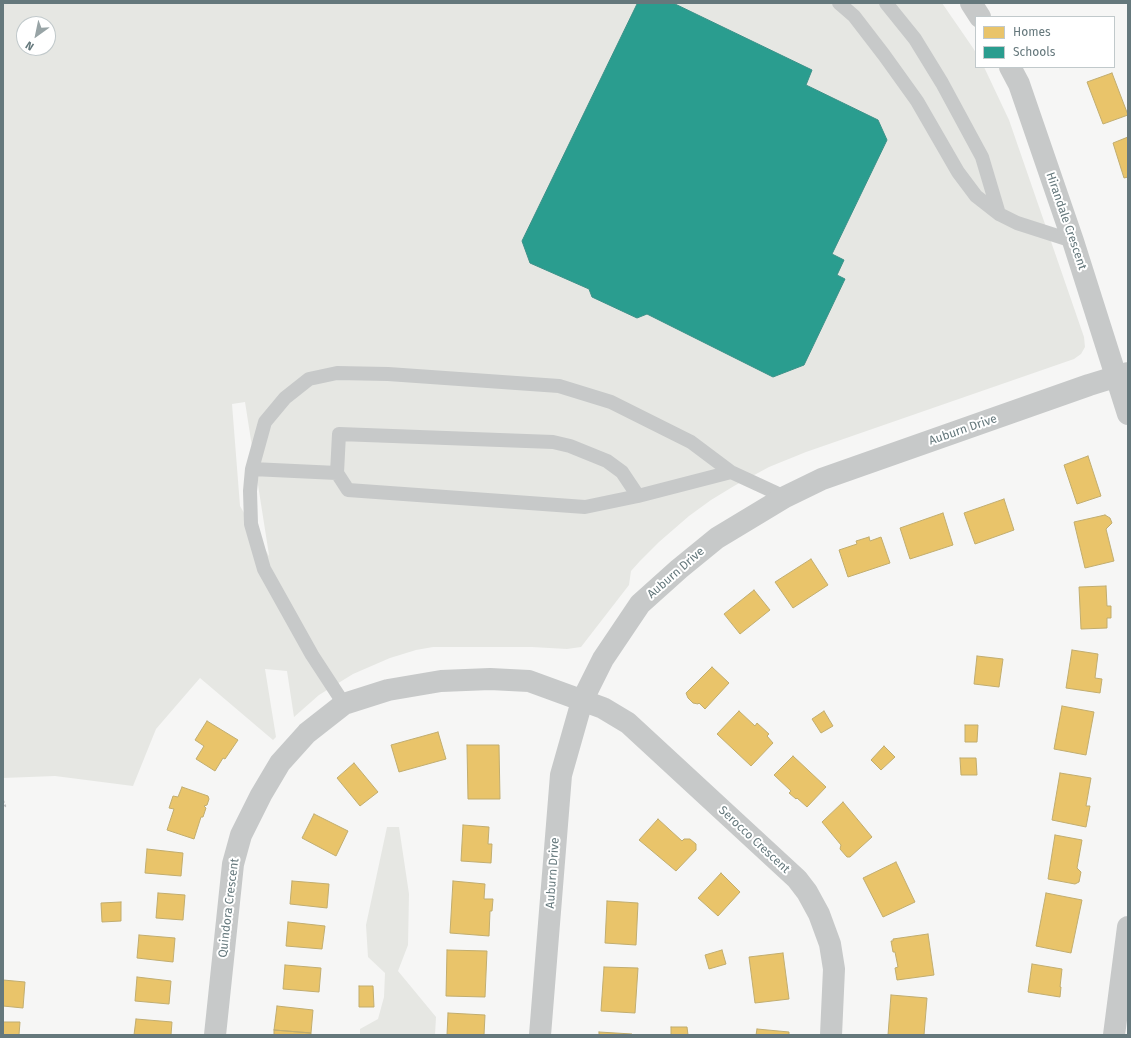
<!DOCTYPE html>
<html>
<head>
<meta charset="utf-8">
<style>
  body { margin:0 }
  #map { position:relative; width:1131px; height:1038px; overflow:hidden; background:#f6f6f5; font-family:"Fira Sans",sans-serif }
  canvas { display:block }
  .frame { position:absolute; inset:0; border:4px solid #65787c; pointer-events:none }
  .legend { position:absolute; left:975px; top:16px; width:140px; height:52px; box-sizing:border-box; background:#fff; border:1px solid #c1c9cb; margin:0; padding:5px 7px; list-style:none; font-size:12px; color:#65787c }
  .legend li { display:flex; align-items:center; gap:8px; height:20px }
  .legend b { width:20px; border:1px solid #c1c9cb }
  .north { position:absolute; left:16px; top:16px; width:40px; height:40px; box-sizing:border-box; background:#fff; border:1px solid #c1c9cb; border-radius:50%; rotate:213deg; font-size:11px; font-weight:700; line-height:16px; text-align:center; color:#65787c }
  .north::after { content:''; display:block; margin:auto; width:14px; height:18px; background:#98a4a6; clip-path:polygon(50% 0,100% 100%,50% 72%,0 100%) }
</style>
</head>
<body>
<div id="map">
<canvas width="1131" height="1038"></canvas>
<div class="frame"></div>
<ul class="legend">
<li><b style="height:11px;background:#e9c46a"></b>Homes</li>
<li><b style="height:11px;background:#2a9d8f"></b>Schools</li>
</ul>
<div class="north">N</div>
</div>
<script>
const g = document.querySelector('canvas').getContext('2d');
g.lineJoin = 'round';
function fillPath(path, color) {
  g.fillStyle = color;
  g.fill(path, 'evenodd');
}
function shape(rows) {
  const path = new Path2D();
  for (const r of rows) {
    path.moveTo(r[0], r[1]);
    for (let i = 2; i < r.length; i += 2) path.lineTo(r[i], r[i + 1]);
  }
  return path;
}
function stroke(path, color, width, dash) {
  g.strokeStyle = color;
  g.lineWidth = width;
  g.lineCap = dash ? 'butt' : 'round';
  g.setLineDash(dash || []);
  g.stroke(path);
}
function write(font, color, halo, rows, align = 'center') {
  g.font = font + ' "Fira Sans",sans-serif';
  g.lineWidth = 4;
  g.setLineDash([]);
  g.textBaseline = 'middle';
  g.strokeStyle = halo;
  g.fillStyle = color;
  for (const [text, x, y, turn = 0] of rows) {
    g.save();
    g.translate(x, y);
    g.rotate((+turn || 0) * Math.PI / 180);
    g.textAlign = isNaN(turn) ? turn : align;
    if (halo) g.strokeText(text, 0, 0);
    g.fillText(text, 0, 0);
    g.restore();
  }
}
fillPath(shape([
  [3,3,942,3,973,48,976,53,976,67,984,67,1009,120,1084,337,1085,347,1081,354,1074,359,806,452,769,467,734,486,711,500,689,516,659,542,640,561,631,571,629,585,581,647,567,649,532,647,433,647,416,650,390,658,353,674,319,695,294,717,287,671,265,669,276,737,273,740,200,678,156,729,133,786,55,776,3,778],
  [24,24,48,24,48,48,24,48],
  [245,402,269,555,269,556,240,506,232,404],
  [387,827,399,827,409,894,408,945,398,971,436,1017,435,1035,360,1035,360,1029,378,1019,384,997,385,973,368,957,366,925]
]), '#e6e7e3');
const homes = shape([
  [1112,73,1128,115,1103,124,1087,82,1112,73],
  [1128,137,1128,177,1124,178,1113,143,1128,137],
  [1088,456,1101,496,1077,504,1064,465,1088,456],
  [1004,499,1014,530,975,544,964,513,1004,499],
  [943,513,953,545,910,559,900,528,943,513],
  [1105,515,1110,518,1112,523,1106,529,1114,561,1085,568,1074,522,1105,515],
  [869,537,870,541,881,537,890,563,848,577,839,550,857,544,856,541,869,537],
  [811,559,828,585,793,608,775,582,811,559],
  [1106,586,1107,606,1111,606,1111,618,1107,618,1107,628,1081,629,1079,587,1106,586],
  [754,590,770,610,740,634,724,614,754,590],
  [1072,650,1098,654,1095,678,1102,679,1100,693,1066,688,1072,650],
  [977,656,1003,659,999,687,974,684,977,656],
  [712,667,729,683,705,709,699,703,698,704,693,703,688,698,686,693,712,667],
  [1062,706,1094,712,1086,755,1054,749,1062,706],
  [739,711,755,726,757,723,769,734,767,736,773,743,751,766,717,734,739,711],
  [824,711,833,726,821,733,812,719,824,711],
  [207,721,238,740,225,759,223,758,215,771,196,759,204,746,195,740,207,721],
  [965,725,978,725,977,742,965,742,965,725],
  [438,732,446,759,399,772,391,745,438,732],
  [467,745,499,745,500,799,468,799,467,745],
  [884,746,895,757,881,770,871,760,884,746],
  [793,756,826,787,807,807,797,798,796,799,789,793,791,791,774,775,793,756],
  [960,758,976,758,977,775,961,775,960,758],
  [354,763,378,792,360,806,337,778,354,763],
  [1060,773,1091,778,1086,806,1090,806,1086,827,1052,820,1060,773],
  [182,787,208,796,209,799,207,805,204,806,206,808,203,817,201,817,194,839,167,830,174,809,169,808,173,796,178,797,182,787],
  [843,802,872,837,850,857,847,857,840,849,841,845,822,822,843,802],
  [314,814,348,831,336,856,302,838,314,814],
  [658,819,682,841,684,839,690,839,696,844,696,850,676,871,639,840,658,819],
  [463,825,489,827,488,844,492,844,491,863,461,861,463,825],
  [1055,835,1082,840,1077,868,1081,872,1079,882,1075,884,1048,879,1055,835],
  [147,849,183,853,181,876,145,873,147,849],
  [896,862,915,902,883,917,863,878,896,862],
  [721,873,740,892,718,916,698,898,721,873],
  [292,881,329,884,327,908,290,904,292,881],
  [453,881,485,884,484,899,493,899,492,911,490,911,489,936,450,933,453,881],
  [158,893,185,895,183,920,156,918,158,893],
  [1046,893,1082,900,1071,953,1036,946,1046,893],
  [607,901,638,903,636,945,605,943,607,901],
  [121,902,121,921,102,922,101,903,121,902],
  [288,922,325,926,322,949,286,946,288,922],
  [928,934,934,975,897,980,895,968,898,967,895,952,893,952,891,941,893,941,893,939,928,934],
  [139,935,175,938,173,962,137,958,139,935],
  [447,950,487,951,485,997,446,996,447,950],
  [722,950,726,964,709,969,705,955,722,950],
  [783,953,789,999,755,1003,749,957,783,953],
  [1032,964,1062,969,1060,987,1061,987,1060,997,1028,992,1032,964],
  [285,965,321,968,319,992,283,989,285,965],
  [604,967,638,968,635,1013,601,1011,604,967],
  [137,977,171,981,169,1004,135,1001,137,977],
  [3,980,25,982,23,1008,3,1006,3,980],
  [359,986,373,986,374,1007,359,1007,359,986],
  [891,995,927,998,924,1035,888,1035,891,995],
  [277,1006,313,1010,311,1033,274,1030,277,1006],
  [448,1013,485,1015,484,1035,447,1035,448,1013],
  [136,1019,172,1022,171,1035,134,1035,136,1019],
  [3,1022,20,1022,19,1035,3,1035,3,1022],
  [671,1027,687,1027,688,1035,671,1035,671,1027],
  [757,1029,789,1032,789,1035,756,1035,757,1029],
  [274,1030,311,1033,311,1035,274,1035,274,1030],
  [599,1032,632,1034,632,1035,599,1035,599,1032]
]);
fillPath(homes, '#e9c46a');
stroke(homes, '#c1ad6f', 1);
const schools = shape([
  [640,3,673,3,812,70,806,85,878,120,887,140,832,254,844,260,837,275,845,279,804,365,773,377,647,314,637,318,592,297,589,289,530,263,522,241,637,4,640,3]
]);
fillPath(schools, '#2a9d8f');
stroke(schools, '#3c9289', 1);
stroke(shape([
  [3,801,5,806,3,808]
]), '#c5c6c7', 2.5, [2, 2]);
stroke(shape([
  [839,3,854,16,884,55,917,101,958,172,976,196,999,214,1017,223,1073,241],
  [886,3,915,39,942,83,982,157,999,214],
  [252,469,337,473,348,490,585,507,638,496,731,472],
  [337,473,339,434,553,442,570,446,607,461,622,472,638,496],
  [344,704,312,655,264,569,251,524,250,491,252,469,265,422,285,398,309,379,337,373,388,374,559,386,611,402,691,442,731,472,785,497]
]), '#c7c9c9', 14);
stroke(shape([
  [971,3,980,17],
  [1010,67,1019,84,1073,241,1128,414],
  [215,1035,233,864,241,835,261,795,280,763,307,733,344,704,388,690,441,681,490,679,529,681,603,708,628,723,797,879,807,892,819,914,830,944,834,969,831,1035],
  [540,1035,561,775,582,701,603,659,640,604,679,569,717,538,785,497,822,479,1089,385,1128,373],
  [1114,1035,1128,927]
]), '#c7c9c9', 22);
write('12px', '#65787c', '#fff', [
  ["Hirandale Crescent",1066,221,71],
  ["Auburn Drive",963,430,-19],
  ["Auburn Drive",676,573,-41],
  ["Serocco Crescent",754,840,43],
  ["Auburn Drive",553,873,-86],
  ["Quindora Crescent",229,908,-83]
]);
</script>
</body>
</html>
